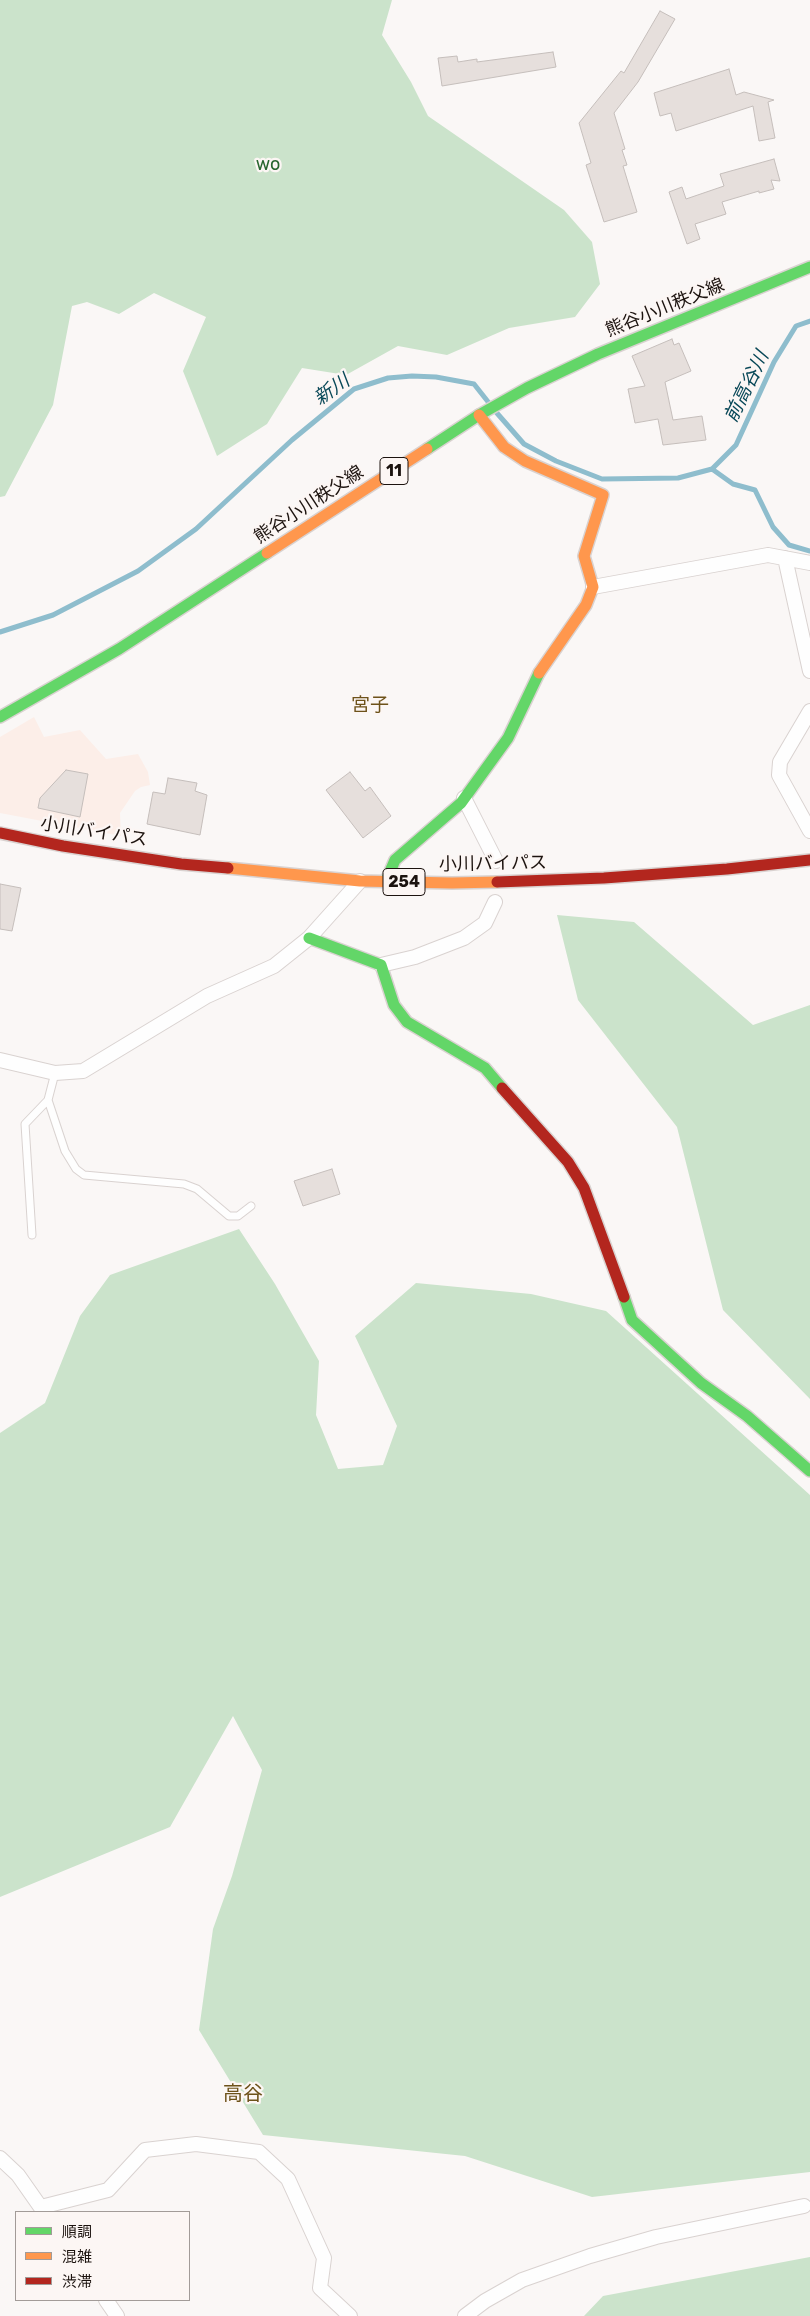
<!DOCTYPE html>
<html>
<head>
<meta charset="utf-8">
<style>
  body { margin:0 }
  #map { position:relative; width:810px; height:2316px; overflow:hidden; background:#faf7f6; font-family:Rubik,"Noto Sans JP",sans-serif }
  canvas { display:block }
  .legend { position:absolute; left:15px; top:2211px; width:175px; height:90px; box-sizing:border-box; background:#fcf6f4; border:1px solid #a29b98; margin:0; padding:6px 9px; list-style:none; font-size:15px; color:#1c130f }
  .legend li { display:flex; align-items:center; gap:10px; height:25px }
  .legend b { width:25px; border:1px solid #a29b98 }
</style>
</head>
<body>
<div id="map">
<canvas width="810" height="2316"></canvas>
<ul class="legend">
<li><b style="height:6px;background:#63d668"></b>順調</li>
<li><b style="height:6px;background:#ff974d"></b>混雑</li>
<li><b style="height:6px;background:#b3261e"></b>渋滞</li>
</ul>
</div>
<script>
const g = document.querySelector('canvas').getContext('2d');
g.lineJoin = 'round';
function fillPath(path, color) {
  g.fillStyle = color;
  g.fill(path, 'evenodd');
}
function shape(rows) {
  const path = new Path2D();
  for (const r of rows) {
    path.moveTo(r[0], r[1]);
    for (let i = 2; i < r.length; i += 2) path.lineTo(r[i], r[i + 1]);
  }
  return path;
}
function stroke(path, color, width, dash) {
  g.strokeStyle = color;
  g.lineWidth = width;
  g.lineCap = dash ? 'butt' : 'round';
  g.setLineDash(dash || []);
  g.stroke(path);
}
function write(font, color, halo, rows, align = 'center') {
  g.font = font + ' Rubik,"Noto Sans JP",sans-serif';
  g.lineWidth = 4.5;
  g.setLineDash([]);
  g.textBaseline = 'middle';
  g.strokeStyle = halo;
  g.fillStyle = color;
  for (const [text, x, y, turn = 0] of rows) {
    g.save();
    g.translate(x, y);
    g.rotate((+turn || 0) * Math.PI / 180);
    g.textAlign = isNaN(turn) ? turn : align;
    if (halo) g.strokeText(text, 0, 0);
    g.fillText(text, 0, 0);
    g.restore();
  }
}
fillPath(shape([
  [34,717,44,737,80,730,106,759,138,754,148,772,150,785,141,787,135,791,120,813,121,836,0,813,0,737]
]), '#fceee8');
fillPath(shape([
  [0,0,392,0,382,35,411,82,428,116,564,210,592,242,600,284,575,317,509,328,447,355,398,346,346,375,302,368,267,424,217,456,183,371,206,317,154,293,119,314,87,302,72,306,53,405,5,496,0,497],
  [557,915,634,922,753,1025,810,1005,810,1399,723,1310,677,1127,578,1000],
  [239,1229,275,1284,319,1361,316,1415,338,1469,383,1465,397,1426,355,1336,416,1283,531,1294,606,1311,810,1495,810,2172,592,2197,465,2156,263,2135,199,2030,213,1929,232,1876,262,1770,233,1716,170,1827,0,1897,0,1433,45,1403,80,1316,110,1275],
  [810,2257,810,2316,584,2316,603,2296]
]), '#cbe3cb');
stroke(shape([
  [496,412,524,444,556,461,602,479,678,478,712,469,736,445,774,362,796,326,810,321],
  [712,469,733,484,755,490,773,527,789,545,810,551],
  [0,632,53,615,138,571,196,529,292,440,354,389,388,378,412,376,436,377,474,384,489,403]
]), '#8ebdcd', 5);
const building = shape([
  [660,11,675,19,638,82,614,113,625,149,622,150,627,165,623,166,637,212,604,222,586,165,591,163,579,123,621,71,624,73,660,11],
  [553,52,556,67,442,86,438,58,457,56,458,62,477,59,477,62,553,52],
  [729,69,736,95,744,92,774,100,768,102,775,138,759,141,753,106,676,131,671,113,660,116,654,93,729,69],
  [774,159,780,181,771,180,774,189,759,193,759,191,722,202,726,214,695,224,700,239,687,244,669,192,682,187,686,199,724,186,720,174,774,159],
  [672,339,674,345,679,343,691,371,665,382,673,420,702,416,706,440,663,445,658,419,635,423,628,389,645,386,632,356,672,339],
  [66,770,88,774,80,817,38,808,40,798,66,770],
  [350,772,365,791,370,787,391,816,363,838,326,790,350,772],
  [168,778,197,783,195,791,207,795,200,835,147,824,153,792,165,794,168,778],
  [0,884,21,888,12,931,0,929,0,884],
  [332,1169,340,1194,303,1206,294,1181,332,1169]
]);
fillPath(building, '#e6dfdc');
stroke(building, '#c5bebb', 1);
const lane = shape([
  [55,1073,48,1100,65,1151,76,1169,84,1175,184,1184,197,1189,229,1216,238,1216,251,1206],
  [32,1235,25,1124,48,1100]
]);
const street = shape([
  [785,558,810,671],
  [593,587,768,555,810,563],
  [810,711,780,762,779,775,810,831],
  [464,798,496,861],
  [381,965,415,957,464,938,485,923,495,902],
  [0,1060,55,1073,83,1071,207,996,274,966,309,938,360,881],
  [0,2158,18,2175,44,2212],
  [41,2207,108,2190,145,2150,196,2144,259,2152,288,2179,324,2258,320,2288,350,2316],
  [106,2300,117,2316],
  [465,2316,485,2301,522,2280,590,2256,656,2237,804,2206]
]);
const fast = shape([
  [427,449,479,415,527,388,598,354,810,267],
  [0,717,119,649,267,553],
  [386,881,395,860,461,803,508,738,539,673],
  [309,938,381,965,394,1005,407,1022,485,1068,502,1088],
  [624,1297,632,1320,701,1383,747,1416,810,1471]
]);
const slow = shape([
  [479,415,504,447,525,461,603,495,584,556,593,587,586,605,539,673],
  [267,553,427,449],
  [228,868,360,881,452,883,497,882]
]);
const jam = shape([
  [0,833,63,846,181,864,228,868],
  [497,882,604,878,727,869,810,860],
  [502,1088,568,1162,584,1188,624,1297]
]);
stroke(lane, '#d9d2d0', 9);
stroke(street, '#d9d2d0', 16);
stroke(fast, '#d9d2d0', 14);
stroke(slow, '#d9d2d0', 14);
stroke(jam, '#d9d2d0', 14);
stroke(lane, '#fefefe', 7);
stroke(street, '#fefefe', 14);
stroke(fast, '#63d668', 11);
stroke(slow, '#ff974d', 11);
stroke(jam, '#b3261e', 11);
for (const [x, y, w] of [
  [394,471,28],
  [404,882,42]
]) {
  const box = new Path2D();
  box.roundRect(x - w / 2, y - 13.5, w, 27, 4);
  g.fillStyle = '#fcf6f4';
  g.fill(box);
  stroke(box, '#1c130f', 1);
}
write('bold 16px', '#1c130f', null, [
  ["11",394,471],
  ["254",404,882]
]);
write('18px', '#28662f', '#fcf6f4', [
  ["wo",268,165]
]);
write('18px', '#1c130f', '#fcf6f4', [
  ["熊谷小川秩父線",665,308,-22],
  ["熊谷小川秩父線",309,505,-33],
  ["小川バイパス",94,832,9],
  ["小川バイパス",493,864,-1]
]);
write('italic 19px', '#084858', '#fcf6f4', [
  ["前高谷川",747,387,-64],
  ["新川",332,390,-35]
]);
write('19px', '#6d521a', '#fcf6f4', [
  ["宮子",370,706]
]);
write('20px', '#6d521a', '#fcf6f4', [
  ["高谷",243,2094]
]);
</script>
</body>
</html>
